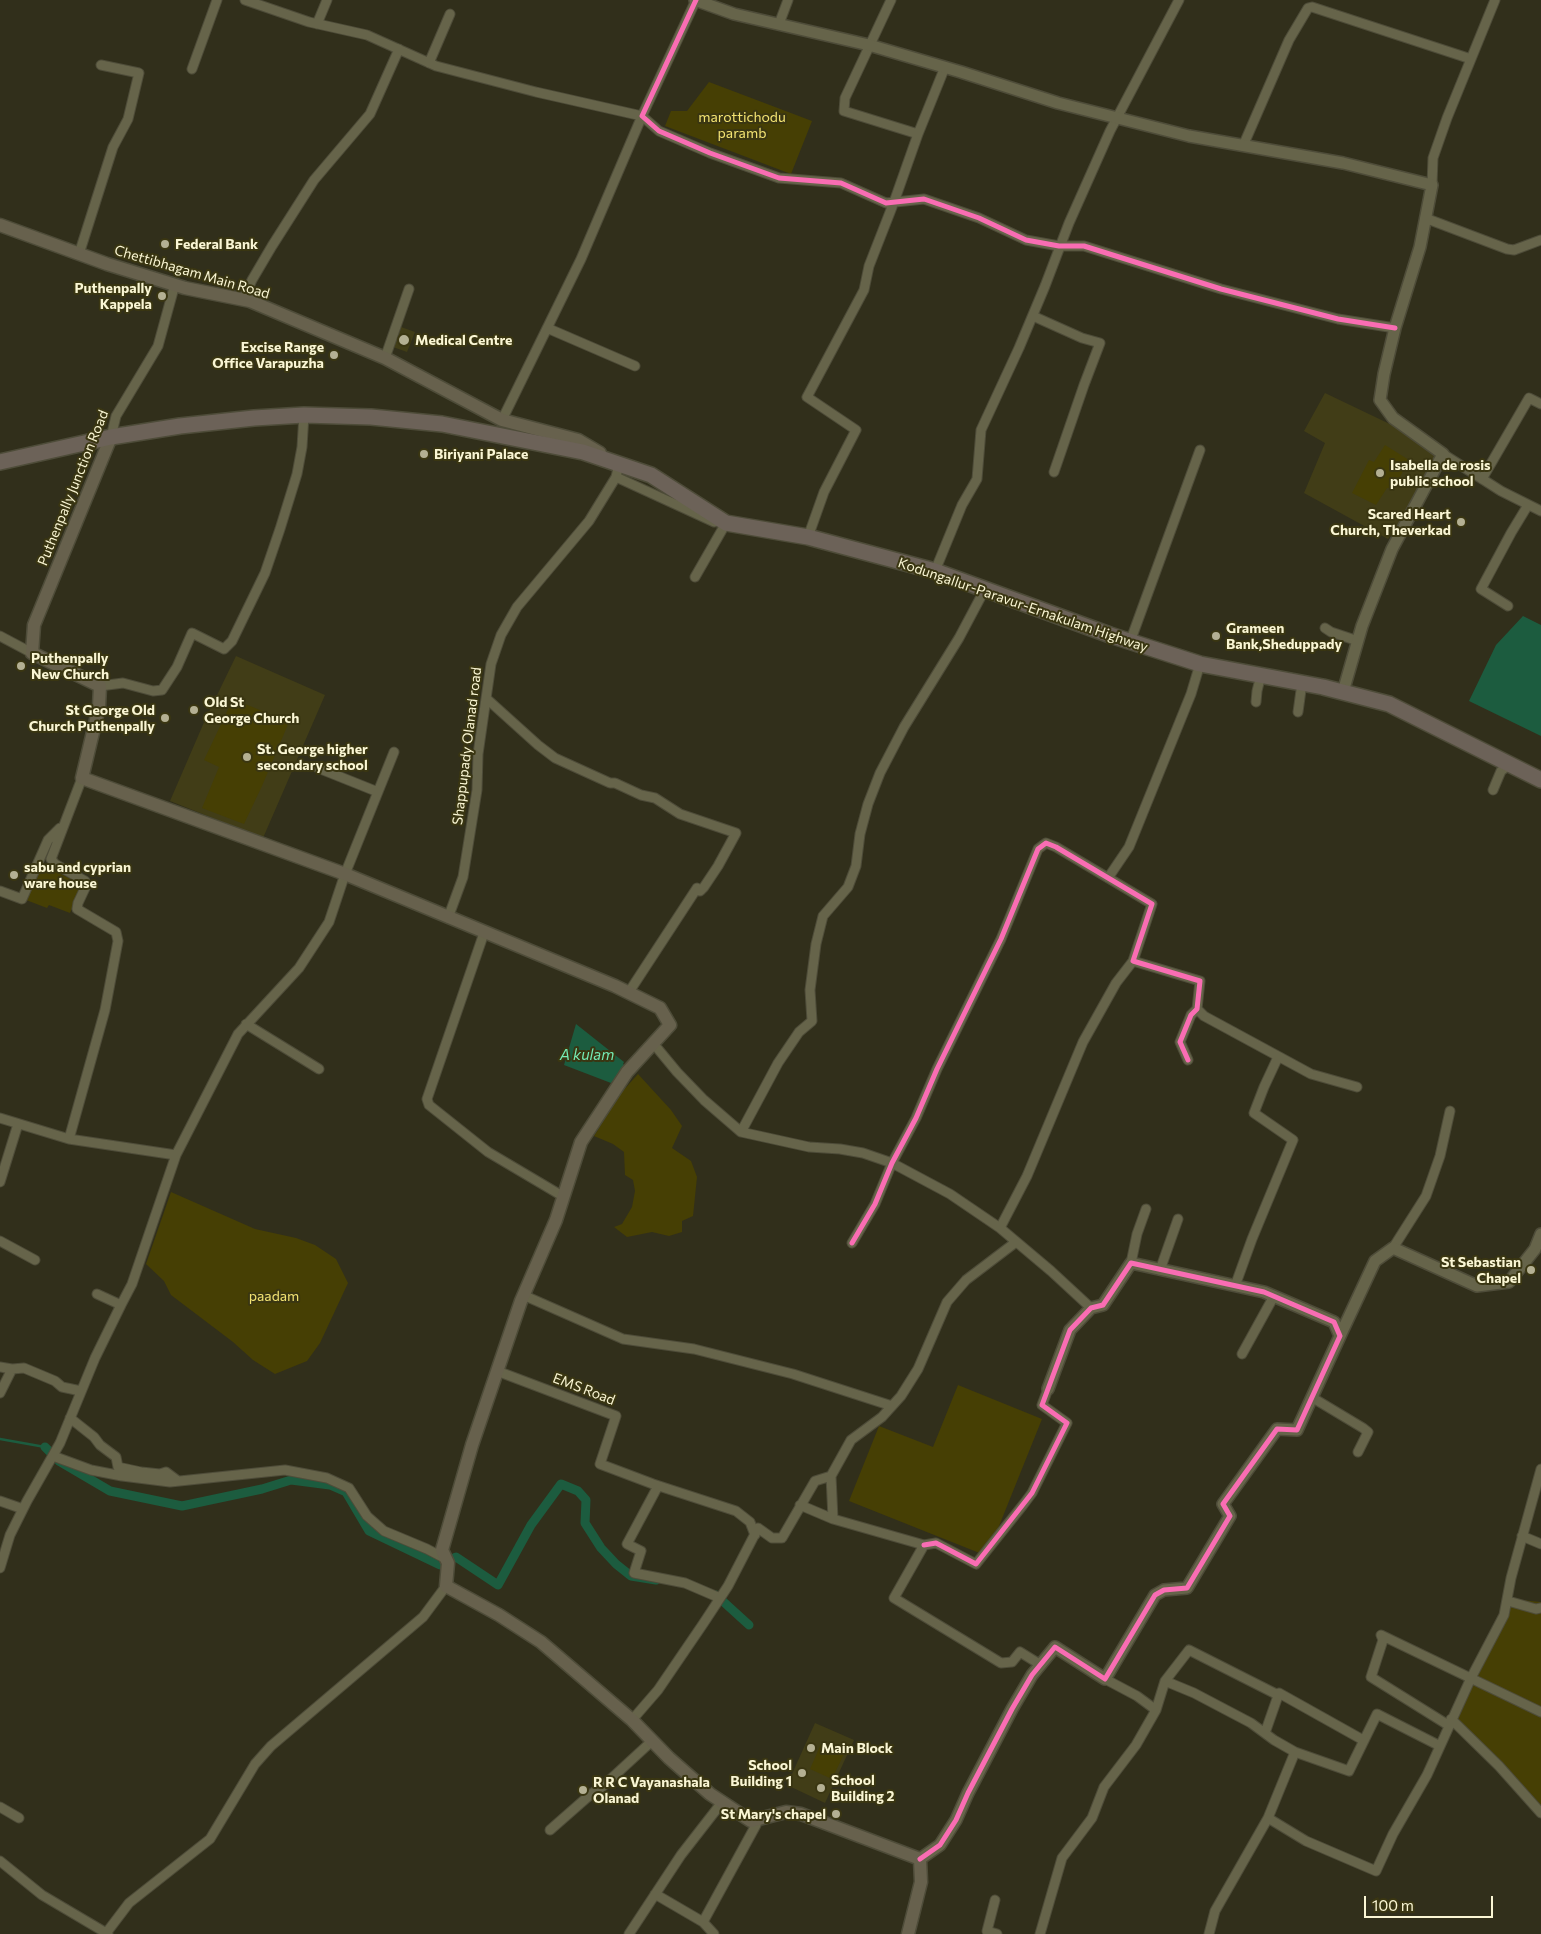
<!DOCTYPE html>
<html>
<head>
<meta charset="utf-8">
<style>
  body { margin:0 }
  #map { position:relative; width:1541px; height:1934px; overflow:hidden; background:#312f1b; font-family:Commissioner,sans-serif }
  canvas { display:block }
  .scale { position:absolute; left:1364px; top:1896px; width:129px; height:22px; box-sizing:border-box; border:2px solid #faf6d4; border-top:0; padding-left:6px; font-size:15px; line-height:18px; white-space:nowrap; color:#faf6d4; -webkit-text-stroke:4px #3a3612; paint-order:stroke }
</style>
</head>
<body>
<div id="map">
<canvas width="1541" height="1934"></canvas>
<div class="scale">100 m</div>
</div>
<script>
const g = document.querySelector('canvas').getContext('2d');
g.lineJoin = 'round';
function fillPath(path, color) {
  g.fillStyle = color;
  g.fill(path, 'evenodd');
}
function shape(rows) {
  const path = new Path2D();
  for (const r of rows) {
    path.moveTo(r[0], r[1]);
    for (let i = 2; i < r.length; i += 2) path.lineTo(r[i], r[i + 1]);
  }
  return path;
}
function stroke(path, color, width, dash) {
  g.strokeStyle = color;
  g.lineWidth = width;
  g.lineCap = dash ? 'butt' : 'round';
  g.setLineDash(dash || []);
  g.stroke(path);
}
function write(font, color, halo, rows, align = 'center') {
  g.font = font + ' Commissioner,sans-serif';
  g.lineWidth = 4;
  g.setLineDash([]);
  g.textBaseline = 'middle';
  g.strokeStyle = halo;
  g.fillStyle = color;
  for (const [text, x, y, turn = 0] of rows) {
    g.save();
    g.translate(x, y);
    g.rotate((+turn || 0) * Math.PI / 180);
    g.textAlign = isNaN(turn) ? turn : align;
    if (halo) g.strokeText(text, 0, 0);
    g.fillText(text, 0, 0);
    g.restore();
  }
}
fillPath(shape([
  [401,327,415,332,407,352,393,347],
  [1325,393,1396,427,1439,455,1416,498,1388,539,1304,493,1325,443,1304,431],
  [236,656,325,695,263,838,170,801,205,720],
  [815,1723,854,1740,825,1803,787,1785]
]), '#413d17');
fillPath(shape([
  [709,82,812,121,791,174,665,126,671,111,687,111],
  [1385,445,1409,460,1394,488,1387,488,1376,505,1352,493,1369,460,1374,462],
  [233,699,289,722,262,786,244,824,202,808,219,767,204,760],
  [41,865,82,884,70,913,49,905,47,908,26,900],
  [638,1074,671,1110,682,1126,672,1148,691,1161,697,1177,693,1216,682,1221,682,1232,669,1236,652,1232,627,1237,614,1227,622,1224,632,1207,635,1191,633,1180,625,1175,624,1152,613,1144,594,1136,621,1093],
  [171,1192,255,1229,296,1238,315,1245,336,1259,348,1283,320,1343,307,1361,275,1374,253,1360,233,1342,171,1295,164,1281,146,1264],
  [958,1385,1042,1419,987,1556,849,1501,879,1426,933,1447],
  [1511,1599,1541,1602,1541,1806,1519,1781,1456,1719],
  [821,1744,844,1754,832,1779,810,1769]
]), '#463f04');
fillPath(shape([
  [1523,616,1541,625,1541,736,1469,701,1496,645],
  [576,1024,624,1062,623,1064,626,1066,611,1083,564,1065]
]), '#1c5c3f');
stroke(shape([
  [0,1439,45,1447]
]), '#1c5c3f', 2.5);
stroke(shape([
  [45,1447,59,1461,110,1491,182,1506,262,1489,291,1480,330,1485,346,1492,369,1531,440,1565,443,1564],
  [452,1559,456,1557,498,1585,531,1525,561,1484,578,1491,586,1500,585,1523,601,1548,616,1564,631,1576,656,1580],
  [716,1595,749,1625]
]), '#1c5c3f', 9);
const minor = shape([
  [245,0,309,22,367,35,436,66,536,92,642,116,581,259,502,420],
  [696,0,642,116,659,131,710,153,779,178,841,183,886,203,924,199,979,218,1026,240,1059,246,1084,246,1221,289,1338,319,1395,328],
  [891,0,845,98,844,111,918,134],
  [317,24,327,0],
  [779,24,788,0],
  [429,63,450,14],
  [192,69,217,0],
  [1243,146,1289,40,1308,8,1312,7,1471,59],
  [1432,185,1433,158,1447,118,1495,0],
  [1425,218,1507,249,1514,250,1541,240],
  [79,254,113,147,128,119,139,73,101,65],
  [243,300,252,280,272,246,314,180,370,114,399,49],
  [1033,316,1082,338,1100,343,1084,385,1054,472],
  [547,328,635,366],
  [385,358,409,289],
  [111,437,116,416,158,346,175,284],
  [1443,454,1501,491,1541,511],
  [616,477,714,522],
  [1482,479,1529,398,1541,404],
  [808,537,824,492,856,430,807,397,864,290,869,266,894,202,918,134,945,67],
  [935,571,962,505,977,479,981,430,1019,348,1045,286,1069,223,1110,131,1179,0],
  [695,577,726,523],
  [1508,606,1481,589,1511,533,1528,505],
  [1325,628,1331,632,1358,641],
  [0,636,32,653],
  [1130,642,1200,450],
  [100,686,123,683,153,691,162,690,177,667,192,633,224,649,232,641,265,573,280,529,297,474,302,447,304,415],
  [487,699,538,745,555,758,610,783,615,783,641,795,655,798,680,814,736,833,718,866,704,887,700,891,697,888,629,992],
  [1256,702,1257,691,1261,675],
  [1298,712,1302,683],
  [318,768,378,792],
  [1493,790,1501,771,1509,765],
  [1108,878,1129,847,1191,694,1200,664],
  [0,891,22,899,48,840,60,828],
  [448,918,463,877,477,790,478,754,491,664,501,635,517,607,589,521,616,477,619,464],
  [484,933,427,1099,429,1105,488,1152,564,1197],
  [1197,1009,1204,1016,1311,1074,1357,1087],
  [246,1024,319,1069],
  [653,1043,677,1072,704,1100,741,1132,778,1063,799,1032,812,1021,810,990,816,944,823,916,848,887,856,866,860,834,868,804,880,773,904,727,959,638,985,589],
  [0,1118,69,1139,176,1155],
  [741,1132,809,1147,840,1149,863,1153,892,1163,950,1194,1000,1228],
  [69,1139,105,1010,118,941,116,932,77,909,78,903,86,886,85,881,55,864,51,859,82,778],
  [0,1182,18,1124],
  [0,1241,35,1260],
  [852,1243,875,1204,892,1163,916,1118,937,1069,1001,939,1038,849,1046,843,1056,847,1152,904,1133,961,1200,981,1197,1009,1191,1015,1180,1042,1188,1060],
  [1393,1248,1426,1196,1440,1156,1450,1111],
  [1131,1263,1137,1234,1146,1209],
  [1160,1270,1178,1219],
  [1235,1286,1252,1239,1293,1140,1254,1113,1264,1087,1278,1057],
  [97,1294,121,1305,132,1284,176,1155,238,1034,299,968,329,922,345,874,394,752],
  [523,1295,623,1339,694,1349,793,1374,892,1406],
  [1091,1308,1051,1271,1000,1228,1027,1176,1083,1042,1116,983,1133,961],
  [1242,1354,1274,1296],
  [0,1367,12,1369,24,1368,55,1381,62,1387,81,1391],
  [497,1371,616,1416,600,1464,653,1484,736,1511,750,1522,755,1535],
  [0,1393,12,1369],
  [1313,1398,1363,1428,1368,1432,1358,1452],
  [70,1418,94,1437,100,1445,116,1457,118,1467,141,1472,160,1474,166,1472,178,1481],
  [53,1456,91,1470,122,1476,170,1482,285,1470,327,1478,349,1488,367,1516,384,1531,427,1549,446,1559],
  [831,1476,833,1519,924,1545,894,1598,1001,1663,1012,1662,1020,1652,1041,1665],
  [658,1486,627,1544,641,1551,634,1573,685,1583,720,1598],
  [0,1501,23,1509],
  [800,1505,833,1519],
  [1522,1536,1541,1544],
  [924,1545,936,1543,976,1564,1023,1505,1032,1493,1067,1423,1042,1405,1048,1389],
  [0,1568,10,1535,27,1501,60,1443,95,1358,121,1305],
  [1508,1601,1536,1609,1541,1608],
  [1105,1679,1137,1696,1156,1710,1165,1681,1194,1693,1251,1723,1274,1740,1295,1752,1349,1771,1377,1714,1440,1746],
  [1165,1681,1189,1650,1278,1695],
  [1451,1719,1499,1766,1541,1813],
  [632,1720,658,1690,703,1624,728,1586,758,1528,772,1538,782,1538,815,1481,831,1476,851,1440,882,1417,901,1396,918,1369,947,1302,966,1280,1016,1242],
  [1448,1725,1371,1677,1383,1640,1381,1635,1541,1712],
  [1265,1733,1279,1693,1363,1740],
  [0,1807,19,1818],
  [1268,1818,1295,1752],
  [550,1830,591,1794,602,1787,652,1741],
  [0,1861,42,1895,108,1934],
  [655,1894,703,1922,714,1934],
  [995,1900,987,1931,997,1934],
  [703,1922,756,1825,751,1821],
  [107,1932,129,1903,210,1839,255,1764,271,1746,423,1617,446,1586],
  [629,1934,681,1855,723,1801],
  [1040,1934,1062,1858,1092,1818,1104,1787,1136,1745,1156,1710],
  [1209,1934,1215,1911,1268,1818,1306,1841,1376,1871,1393,1834,1427,1775,1471,1678,1504,1615,1511,1578,1541,1469]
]);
const tertiary = shape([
  [695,0,734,14,869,45,961,72,1058,103,1189,136,1343,163,1432,185,1420,247,1395,328,1384,374,1380,400,1393,418,1443,454,1392,549,1362,626,1343,692],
  [1340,1336,1375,1261,1393,1248,1477,1286,1509,1282,1535,1249,1541,1234],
  [920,1859,940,1845,956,1820,968,1793,1012,1709,1032,1675,1055,1647,1105,1679,1155,1595,1164,1590,1187,1588,1230,1516,1223,1504,1277,1429,1297,1430,1340,1336,1334,1322,1264,1292,1131,1263,1103,1305,1091,1308,1070,1330,1048,1389]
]);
const secondary = shape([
  [0,225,107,264,185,288,250,301,385,358,502,420,578,440,600,453],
  [111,437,34,625,32,653,100,686,99,707,82,778,345,874,615,986,660,1008,670,1025,627,1072,581,1142,556,1220,521,1301,472,1445,442,1550,448,1563,446,1586,499,1615,541,1642,632,1720,669,1758,710,1794,751,1821,786,1812,801,1814,920,1859,921,1882,908,1934]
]);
const trunk = shape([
  [0,462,111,437,180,426,254,418,304,415,371,417,442,424,583,452,651,475,726,523,808,537,935,571,1110,635,1200,664,1323,687,1389,704,1541,780]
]);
stroke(minor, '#4e4c39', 11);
stroke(tertiary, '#4e4c39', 14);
stroke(secondary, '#4e4c39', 15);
stroke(trunk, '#4e4c39', 18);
stroke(minor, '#66644a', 9);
stroke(tertiary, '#66644a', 11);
stroke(secondary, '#67614d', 12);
stroke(trunk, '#6c6258', 15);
stroke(shape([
  [696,0,642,116,659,131,710,153,779,178,841,183,886,203,924,199,979,218,1026,240,1059,246,1084,246,1221,289,1338,319,1395,328],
  [852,1243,875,1204,892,1163,916,1118,937,1069,1001,939,1038,849,1046,843,1056,847,1152,904,1133,961,1200,981,1197,1009,1191,1015,1180,1042,1188,1060],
  [920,1859,940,1845,956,1820,968,1793,1012,1709,1032,1675,1055,1647,1105,1679,1155,1595,1164,1590,1187,1588,1230,1516,1223,1504,1277,1429,1297,1430,1340,1336,1334,1322,1264,1292,1131,1263,1103,1305,1091,1308,1070,1330,1042,1405,1067,1423,1032,1493,976,1564,936,1543,924,1545]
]), '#f96db3', 5);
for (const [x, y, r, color] of [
  [165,244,5,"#b4b093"],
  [162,296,5,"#b4b093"],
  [404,340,6,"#b4b093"],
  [334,355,5,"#b4b093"],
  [424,454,5,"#b4b093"],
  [1380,473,5,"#b4b093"],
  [1461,522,5,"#b4b093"],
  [1216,636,5,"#b4b093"],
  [21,666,5,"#b4b093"],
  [194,710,5,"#b4b093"],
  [165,718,5,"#b4b093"],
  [247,757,5,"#b4b093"],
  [14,875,5,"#b4b093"],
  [1531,1270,5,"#b4b093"],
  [811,1748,5,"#b4b093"],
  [802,1773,5,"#b4b093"],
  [821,1788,5,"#b4b093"],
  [583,1790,5,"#b4b093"],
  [836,1814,5,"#b4b093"]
]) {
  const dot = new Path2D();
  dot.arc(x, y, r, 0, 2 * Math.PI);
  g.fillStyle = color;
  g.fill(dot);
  stroke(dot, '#3a3612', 2);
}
write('14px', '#f3e372', '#3a3612', [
  ["marottichodu",742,117],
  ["paramb",742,133],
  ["paadam",274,1296]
]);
write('bold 14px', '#faf6d4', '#3a3612', [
  ["Federal Bank",175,244],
  ["Puthenpally",152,288,"right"],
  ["Kappela",152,304,"right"],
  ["Medical Centre",415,340],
  ["Excise Range",324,347,"right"],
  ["Office Varapuzha",324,363,"right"],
  ["Biriyani Palace",434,454],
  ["Isabella de rosis",1390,465],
  ["public school",1390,481],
  ["Scared Heart",1451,514,"right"],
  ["Church, Theverkad",1451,530,"right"],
  ["Grameen",1226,628],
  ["Bank,Sheduppady",1226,644],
  ["Puthenpally",31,658],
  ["New Church",31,674],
  ["Old St",204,702],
  ["George Church",204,718],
  ["St George Old",155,710,"right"],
  ["Church Puthenpally",155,726,"right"],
  ["St. George higher",257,749],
  ["secondary school",257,765],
  ["sabu and cyprian",24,867],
  ["ware house",24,883],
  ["St Sebastian",1521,1262,"right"],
  ["Chapel",1521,1278,"right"],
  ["Main Block",821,1748],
  ["School",792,1765,"right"],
  ["Building 1",792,1781,"right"],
  ["School",831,1780],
  ["Building 2",831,1796],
  ["R R C Vayanashala",593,1782],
  ["Olanad",593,1798],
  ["St Mary's chapel",826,1814,"right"]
], 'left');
write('14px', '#faf6d4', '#3a3612', [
  ["Chettibhagam Main Road",192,272,16],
  ["Puthenpally Junction Road",73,488,-68],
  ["Kodungallur-Paravur-Ernakulam Highway",1023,605,19],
  ["Shappupady Olanad road",467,746,-83],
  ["EMS Road",584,1389,21]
]);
write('italic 15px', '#74ecb5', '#3a3612', [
  ["A kulam",587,1055]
]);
</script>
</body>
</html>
